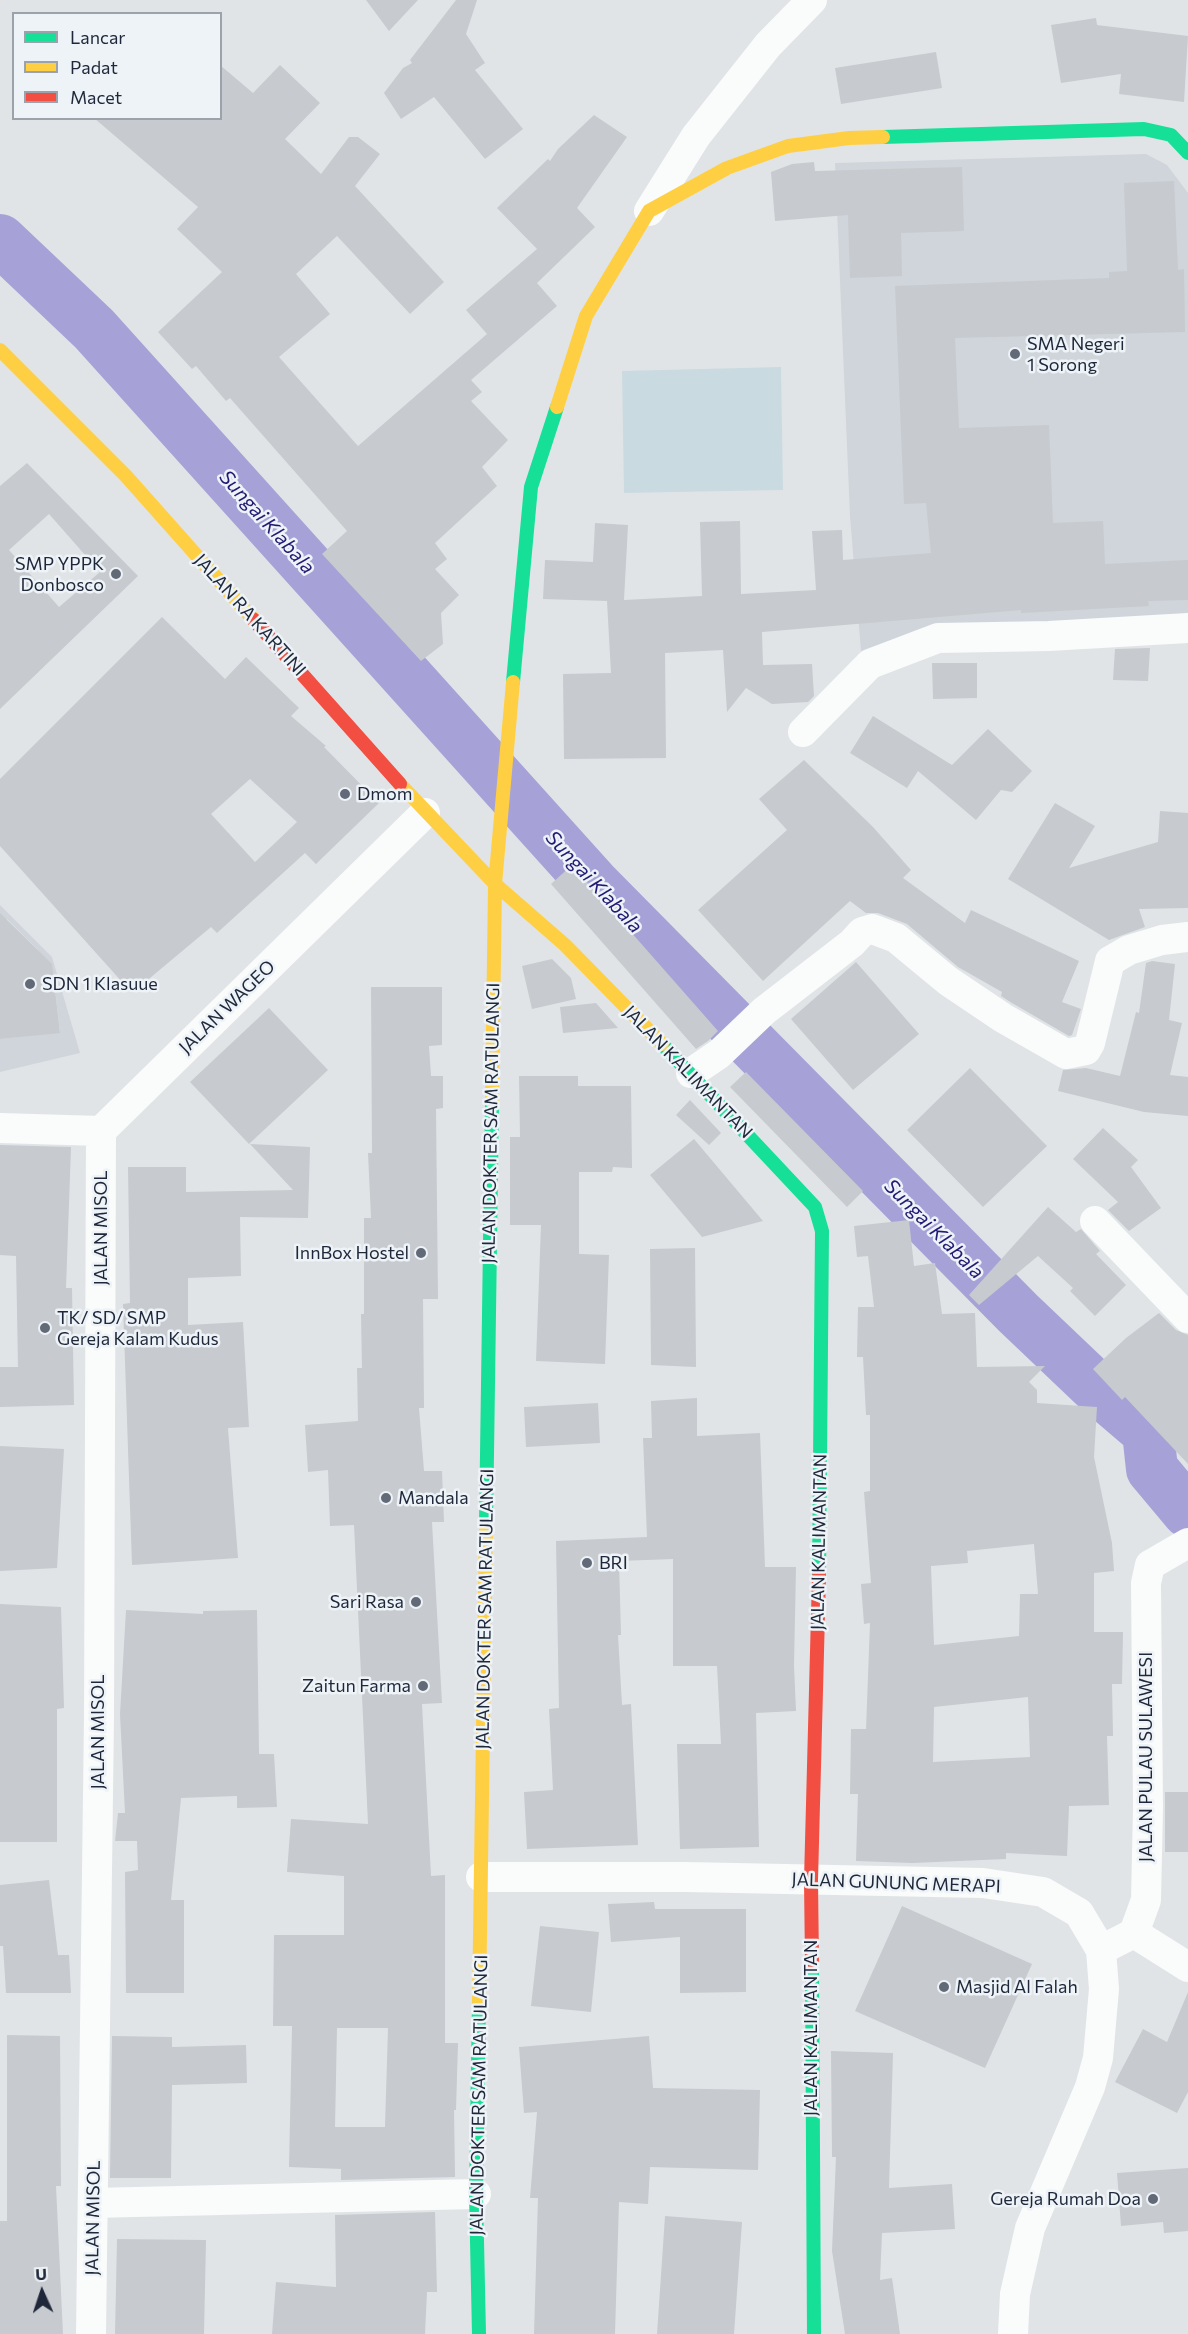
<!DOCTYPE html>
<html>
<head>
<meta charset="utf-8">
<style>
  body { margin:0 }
  #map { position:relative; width:1188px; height:2334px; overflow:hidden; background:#e1e4e7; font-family:Commissioner,sans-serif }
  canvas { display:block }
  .legend { position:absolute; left:12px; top:12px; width:210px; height:108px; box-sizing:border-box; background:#eef3f7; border:2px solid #9ba2ab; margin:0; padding:8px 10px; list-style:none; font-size:18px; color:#1f283a }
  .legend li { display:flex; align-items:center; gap:12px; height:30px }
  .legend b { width:30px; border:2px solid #9ba2ab }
  .north { position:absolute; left:12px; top:2262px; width:60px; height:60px; -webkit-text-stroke:4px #eef3f7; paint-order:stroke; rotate:357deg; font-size:16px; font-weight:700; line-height:24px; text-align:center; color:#1f283a }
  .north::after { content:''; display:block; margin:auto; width:21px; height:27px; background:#1f283a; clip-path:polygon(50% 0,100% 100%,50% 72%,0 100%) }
</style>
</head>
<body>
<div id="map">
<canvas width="1188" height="2334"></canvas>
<ul class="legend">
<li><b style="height:8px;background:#16e098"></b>Lancar</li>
<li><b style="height:8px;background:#ffcf43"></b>Padat</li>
<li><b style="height:8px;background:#f24e42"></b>Macet</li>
</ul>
<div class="north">U</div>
</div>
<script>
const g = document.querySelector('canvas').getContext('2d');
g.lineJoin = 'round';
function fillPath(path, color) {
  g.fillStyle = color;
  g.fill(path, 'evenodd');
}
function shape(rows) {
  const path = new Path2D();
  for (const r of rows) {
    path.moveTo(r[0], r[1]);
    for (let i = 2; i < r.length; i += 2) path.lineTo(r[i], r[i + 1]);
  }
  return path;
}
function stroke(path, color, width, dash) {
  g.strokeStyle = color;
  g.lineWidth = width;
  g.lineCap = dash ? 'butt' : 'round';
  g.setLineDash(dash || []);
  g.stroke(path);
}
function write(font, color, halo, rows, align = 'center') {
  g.font = font + ' Commissioner,sans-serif';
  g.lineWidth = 5;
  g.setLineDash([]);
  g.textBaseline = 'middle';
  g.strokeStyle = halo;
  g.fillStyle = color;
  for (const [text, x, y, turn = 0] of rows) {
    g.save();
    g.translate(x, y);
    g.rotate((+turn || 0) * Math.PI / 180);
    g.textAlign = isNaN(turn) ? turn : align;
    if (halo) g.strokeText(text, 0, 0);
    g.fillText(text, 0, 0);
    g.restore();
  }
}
fillPath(shape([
  [1146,154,1167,165,1188,193,1188,615,920,629,861,651,850,516,835,163],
  [0,905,52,957,80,1053,0,1072,0,1039,60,1032,55,989,0,995,0,971,9,979,38,950,7,919,0,925]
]), '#d0d5db');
fillPath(shape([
  [781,367,783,490,624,493,622,371]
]), '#c9dbe1');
stroke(shape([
  [0,240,94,329,593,883,1018,1313,1100,1391,1148,1432,1152,1469,1188,1512]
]), '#a6a2d7', 52);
fillPath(shape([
  [366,0,418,0,389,31],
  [456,0,477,0,466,34,485,63,475,70,523,129,485,159,434,97,401,119,384,93,403,68,412,63,410,60],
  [1096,18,1097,25,1188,36,1184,102,1119,94,1121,74,1061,83,1051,25],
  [936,52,942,88,841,104,835,68],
  [220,65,253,93,280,65,320,103,285,139,321,174,349,137,358,137,380,154,355,186,444,282,410,314,337,236,296,274,330,314,279,357,358,446,487,334,466,310,537,249,497,208,548,159,550,161,558,149,594,115,627,137,577,208,595,227,537,283,557,306,471,380,482,392,471,401,508,440,482,467,497,486,435,543,447,559,435,569,459,595,441,613,443,644,421,661,322,554,347,531,230,398,226,401,196,366,192,369,158,332,222,272,177,229,198,207,94,118,220,118],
  [814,162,815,171,962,167,964,231,901,233,902,276,850,278,848,215,775,221,771,172,792,164],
  [1174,181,1178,270,1184,269,1185,332,955,338,959,428,1049,425,1053,523,1103,521,1105,564,1188,560,1188,600,1148,601,1149,606,1021,613,1021,610,762,632,763,665,812,664,814,696,808,702,772,704,746,688,727,712,723,650,665,653,666,758,564,759,563,674,611,673,607,601,543,599,545,560,593,562,595,523,628,525,624,600,702,596,700,522,740,521,741,594,816,590,812,531,842,530,843,560,931,553,926,503,904,504,895,286,1109,278,1109,272,1127,271,1124,183],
  [27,463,138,576,0,709,0,486],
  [49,514,100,572,59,607,9,550],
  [162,617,225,679,246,657,299,708,291,716,326,746,324,747,379,803,316,864,305,853,217,933,211,927,132,993,0,846,0,779],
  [250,779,297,822,255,862,211,814],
  [1150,648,1148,681,1113,680,1115,649],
  [932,663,977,663,977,698,933,699],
  [873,716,952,765,988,729,1032,771,1012,792,1001,790,976,820,918,771,907,788,850,753],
  [804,760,873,827,911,870,903,878,965,923,971,910,1079,961,1062,1002,1081,1009,1072,1035,1069,1036,1012,1003,1001,996,1002,992,958,967,907,924,878,913,866,913,850,901,763,981,698,910,787,830,759,799],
  [1055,803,1095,826,1069,868,1158,842,1160,811,1188,813,1188,908,1139,909,1145,927,1109,940,1008,879],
  [572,865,718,1031,708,1041,696,1049,551,884],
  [0,913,52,964,60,1033,0,1039],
  [552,959,571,978,576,999,532,1009,522,966],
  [1152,961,1175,964,1169,1020,1182,1023,1170,1075,1188,1077,1188,1116,1144,1112,1058,1091,1063,1070,1086,1068,1120,1076,1136,1012,1139,1013,1146,963],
  [856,962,919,1034,853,1090,791,1019],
  [371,987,442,987,442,1045,429,1046,431,1076,443,1076,443,1108,436,1109,438,1299,423,1299,424,1408,419,1408,424,1471,442,1471,444,1522,432,1522,442,1703,422,1704,431,1876,445,1875,445,2043,458,2043,456,2110,454,2110,455,2177,341,2180,341,2169,289,2167,292,2026,273,2026,274,1935,344,1935,344,1876,287,1872,291,1819,368,1824,354,1525,330,1526,328,1470,308,1472,305,1425,358,1421,357,1368,362,1368,361,1314,364,1314,364,1218,371,1218,368,1153,372,1153],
  [337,2028,388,2028,385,2127,335,2127],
  [596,1003,618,1028,563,1033,560,1007],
  [269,1008,328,1070,249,1144,190,1082],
  [970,1068,1047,1146,983,1207,907,1130],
  [746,1072,863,1191,847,1207,730,1087],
  [519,1076,578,1076,578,1086,631,1086,632,1168,613,1167,612,1172,579,1172,579,1254,609,1255,605,1364,536,1361,541,1225,510,1225,510,1137,520,1137],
  [690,1100,721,1133,709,1145,676,1115],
  [1103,1128,1138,1160,1131,1167,1161,1208,1129,1231,1108,1210,1118,1202,1073,1159],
  [694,1139,763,1221,702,1237,650,1175],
  [250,1144,310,1147,308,1218,240,1217,241,1276,188,1278,188,1325,243,1322,249,1427,228,1428,238,1558,132,1565,123,1304,130,1303,128,1167,186,1167,186,1192,293,1190],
  [0,1145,71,1147,66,1288,72,1288,74,1405,0,1407,0,1367,18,1367,16,1256,0,1255],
  [1048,1207,1076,1232,1081,1229,1100,1251,1096,1254,1126,1285,1095,1316,1070,1291,1073,1288,1038,1256,979,1305,969,1295],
  [909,1220,914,1266,935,1263,942,1314,975,1313,977,1367,1045,1366,1029,1382,1037,1390,1037,1403,1097,1407,1094,1457,1112,1543,1114,1571,1094,1573,1094,1632,1123,1632,1122,1684,1112,1684,1113,1736,1107,1736,1109,1805,1069,1806,1067,1856,1006,1853,1006,1859,912,1863,856,1861,858,1794,850,1794,851,1729,866,1729,870,1623,864,1624,861,1584,871,1583,864,1492,870,1491,870,1415,866,1415,863,1357,857,1357,858,1307,874,1307,868,1256,857,1257,854,1226],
  [1034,1544,1038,1594,1020,1594,1019,1636,934,1645,931,1566,968,1563,967,1551],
  [1028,1697,1030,1757,933,1762,934,1707],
  [695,1248,696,1367,651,1365,650,1249],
  [1159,1313,1176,1330,1188,1335,1188,1464,1125,1397,1122,1400,1093,1369,1126,1338],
  [697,1398,697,1436,760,1433,765,1567,796,1567,794,1666,796,1711,756,1713,759,1847,680,1849,677,1744,721,1744,717,1666,673,1666,673,1559,619,1561,621,1635,618,1635,622,1705,631,1704,638,1845,527,1849,524,1792,553,1790,549,1709,559,1708,556,1541,647,1537,643,1438,652,1438,651,1401],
  [598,1403,600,1443,526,1447,524,1407],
  [0,1446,64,1449,57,1568,0,1571],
  [0,1604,61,1607,64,1708,57,1709,57,1842,0,1842],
  [126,1610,203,1614,203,1611,257,1610,259,1754,274,1754,277,1807,237,1808,237,1796,181,1798,171,1900,184,1900,184,1993,126,1993,125,1872,138,1870,137,1841,115,1841,118,1813,125,1813,120,1714],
  [1165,1792,1188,1792,1188,1852,1165,1852],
  [49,1880,58,1955,69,1955,71,1993,6,1993,3,1946,0,1946,0,1885],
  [654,1902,655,1909,746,1909,746,1992,680,1993,680,1937,611,1942,608,1904],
  [902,1906,1032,1964,985,2068,855,2011],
  [540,1926,599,1932,591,2012,531,2006],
  [1188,1992,1188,2092,1177,2113,1115,2082,1143,2029,1167,2042],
  [7,2035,60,2036,61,2186,56,2186,63,2334,0,2334,0,2221,7,2221],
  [112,2036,172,2037,172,2047,246,2045,247,2083,172,2085,171,2178,110,2178],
  [649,2036,653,2088,760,2090,758,2170,650,2167,648,2204,619,2202,615,2334,534,2334,538,2198,530,2198,537,2112,524,2113,519,2047],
  [831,2051,893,2053,889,2188,952,2184,955,2229,882,2233,880,2280,892,2278,900,2334,845,2334,832,2251,836,2157,832,2157],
  [1188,2168,1188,2231,1164,2233,1163,2222,1121,2226,1117,2173],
  [435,2212,437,2292,427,2292,425,2334,272,2334,276,2282,336,2287,335,2215],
  [665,2216,742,2222,734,2334,657,2334],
  [117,2239,206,2240,204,2334,115,2334]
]), '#c7cace');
stroke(shape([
  [649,211,696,136,768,45,812,0],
  [803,732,870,664,938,638,1049,636,1188,628],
  [691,1073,719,1054,764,1011,852,943,862,932,872,929,896,938,948,981,1003,1018,1066,1054,1086,1050,1090,1043,1110,961,1129,950,1162,940,1188,937],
  [0,1128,101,1131,425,813],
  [1095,1221,1188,1318],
  [481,1877,686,1877,983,1883,1043,1892,1079,1913,1101,1950,1104,1989,1098,2058,1090,2087,1030,2228,1015,2294,1013,2334],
  [1134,1933,1188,1967],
  [1101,1950,1134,1933,1146,1900,1148,1808,1146,1583,1150,1565,1188,1543],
  [93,2203,476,2194],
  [91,2334,99,1717,101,1131]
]), '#fafbfb', 30);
stroke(shape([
  [883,137,1144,129,1171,135,1188,153],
  [513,682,531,487,557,407],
  [662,1044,815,1207,822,1231,819,1576],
  [486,1525,492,1101],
  [812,1964,814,2334],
  [479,2002,476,2194,479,2334]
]), '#16e098', 14);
stroke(shape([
  [0,350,126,476,253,619],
  [557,407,586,316,649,211,727,168,788,146,849,138,883,137],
  [400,784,495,884,565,945,662,1044],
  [492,1101,495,884,513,682],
  [479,2002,486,1525]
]), '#ffcf43', 14);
stroke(shape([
  [253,619,400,784],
  [812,1964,811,1880,819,1576]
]), '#f24e42', 14);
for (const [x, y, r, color] of [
  [1015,354,6,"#636a77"],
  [116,574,6,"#636a77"],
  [345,794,6,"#636a77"],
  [30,984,6,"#636a77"],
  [421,1253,6,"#636a77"],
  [45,1328,6,"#636a77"],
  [386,1498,6,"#636a77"],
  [587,1563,6,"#636a77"],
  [416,1602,6,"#636a77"],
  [423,1686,6,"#636a77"],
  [944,1987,6,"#636a77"],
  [1153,2199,6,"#636a77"]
]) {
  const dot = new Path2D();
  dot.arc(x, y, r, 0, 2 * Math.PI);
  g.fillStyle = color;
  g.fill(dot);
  stroke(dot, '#eef3f7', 2);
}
write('18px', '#1f283a', '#eef3f7', [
  ["SMA Negeri",1027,344],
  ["1 Sorong",1027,365],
  ["SMP YPPK",104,564,"right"],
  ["Donbosco",104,585,"right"],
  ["Dmom",357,794],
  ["SDN 1 Klasuue",42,984],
  ["InnBox Hostel",409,1253,"right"],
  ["TK/ SD/ SMP",57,1318],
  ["Gereja Kalam Kudus",57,1339],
  ["Mandala",398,1498],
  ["BRI",599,1563],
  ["Sari Rasa",404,1602,"right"],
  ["Zaitun Farma",411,1686,"right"],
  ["Masjid Al Falah",956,1987],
  ["Gereja Rumah Doa",1141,2199,"right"]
], 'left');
write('18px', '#1f283a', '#eef3f7', [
  ["JALAN RA KARTINI",250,615,48],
  ["JALAN WAGEO",227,1007,-44],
  ["JALAN KALIMANTAN",688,1072,46],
  ["JALAN DOKTER SAM RATULANGI",491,1123,-89],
  ["JALAN MISOL",101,1228,-90],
  ["JALAN KALIMANTAN",819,1542,-89],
  ["JALAN DOKTER SAM RATULANGI",485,1609,-89],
  ["JALAN MISOL",98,1732,-90],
  ["JALAN PULAU SULAWESI",1146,1757,-90],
  ["JALAN GUNUNG MERAPI",896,1883,2],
  ["JALAN KALIMANTAN",811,2028,-90],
  ["JALAN DOKTER SAM RATULANGI",479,2095,-89],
  ["JALAN MISOL",93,2218,-89]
]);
write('italic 20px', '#231a75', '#eef3f7', [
  ["Sungai Klabala",267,522,48],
  ["Sungai Klabala",594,882,47],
  ["Sungai Klabala",934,1229,45]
]);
</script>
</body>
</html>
